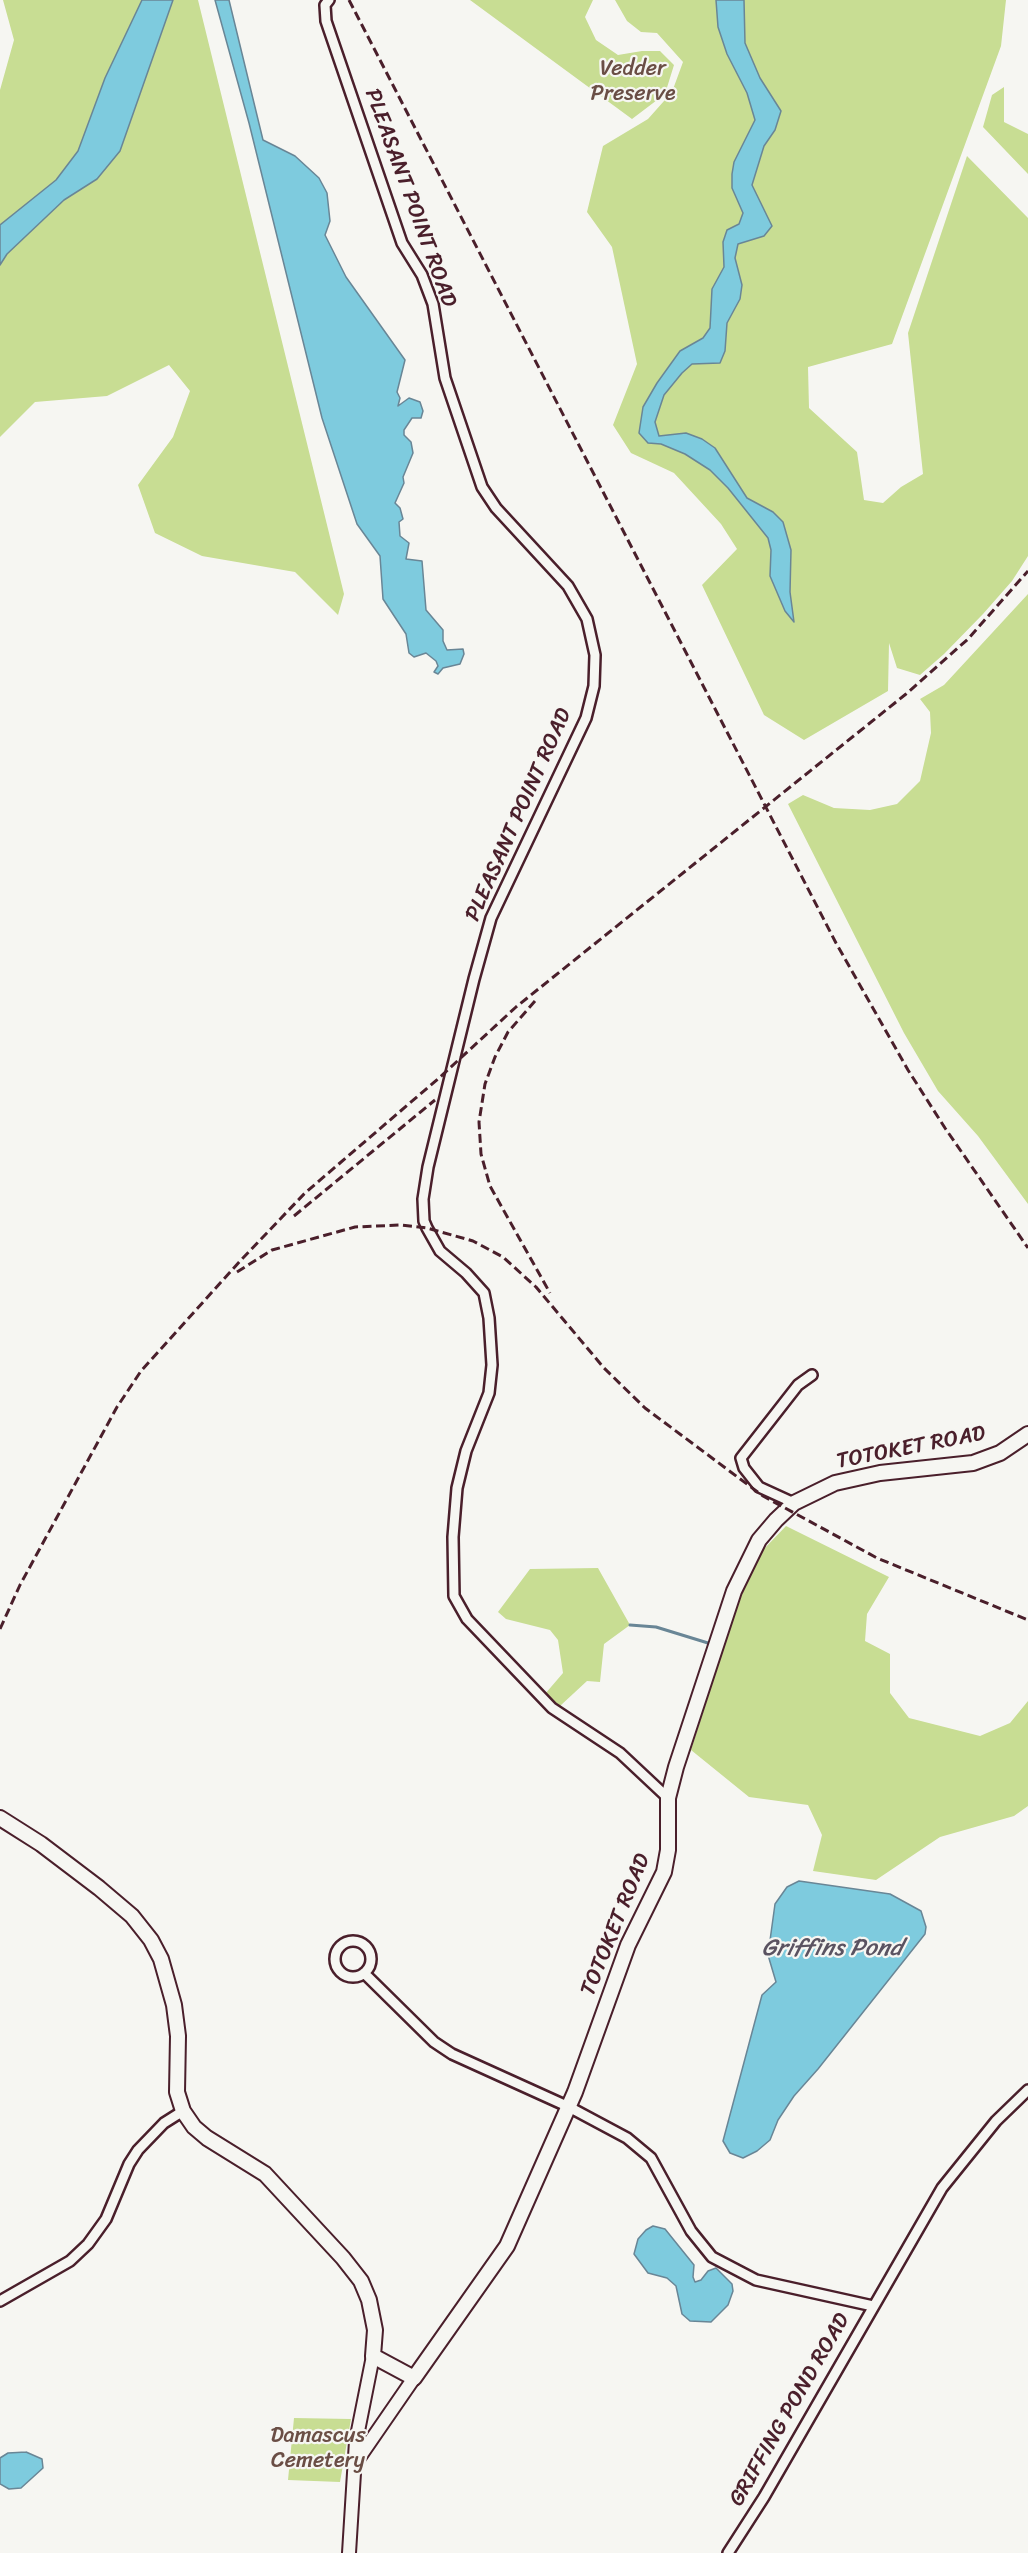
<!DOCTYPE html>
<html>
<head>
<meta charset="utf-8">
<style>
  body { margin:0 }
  canvas { display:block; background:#f6f6f2 }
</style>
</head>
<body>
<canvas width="1028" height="2553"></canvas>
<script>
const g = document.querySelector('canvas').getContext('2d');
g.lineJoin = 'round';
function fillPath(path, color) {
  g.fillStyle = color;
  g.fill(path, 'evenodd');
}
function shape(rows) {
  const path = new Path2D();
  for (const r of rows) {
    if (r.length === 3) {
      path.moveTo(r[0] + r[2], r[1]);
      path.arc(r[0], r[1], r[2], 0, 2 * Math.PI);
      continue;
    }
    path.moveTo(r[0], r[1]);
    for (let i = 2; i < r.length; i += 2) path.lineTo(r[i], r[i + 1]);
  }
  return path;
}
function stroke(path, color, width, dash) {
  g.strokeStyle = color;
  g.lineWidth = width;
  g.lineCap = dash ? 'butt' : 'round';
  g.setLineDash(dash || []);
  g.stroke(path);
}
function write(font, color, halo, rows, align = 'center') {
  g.font = font + ' Sriracha,sans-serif';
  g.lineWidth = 4.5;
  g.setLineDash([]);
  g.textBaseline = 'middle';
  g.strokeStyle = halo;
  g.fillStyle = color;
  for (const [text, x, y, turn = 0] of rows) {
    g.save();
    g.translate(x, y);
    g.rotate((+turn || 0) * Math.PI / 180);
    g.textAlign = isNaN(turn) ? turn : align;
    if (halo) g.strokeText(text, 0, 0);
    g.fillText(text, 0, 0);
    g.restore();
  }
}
fillPath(shape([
  [3,0,142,0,105,78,78,151,56,180,0,225,0,90,14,40],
  [173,0,198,0,344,594,338,615,295,572,202,556,155,533,138,485,173,437,190,391,169,365,107,396,35,402,0,437,0,265,7,254,64,200,97,179,120,151],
  [470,0,593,0,585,17,596,40,618,55,642,51,660,51,674,65,665,94,632,119],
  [615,0,1006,0,1001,46,892,344,808,367,809,408,857,452,864,500,883,503,901,487,923,474,908,333,967,156,1028,218,1028,556,1012,581,983,614,944,654,920,675,897,668,889,643,888,691,804,740,764,715,702,585,737,549,721,524,674,473,631,453,613,425,637,364,612,247,587,212,603,146,648,119,672,92,683,62,657,33,641,32,627,21],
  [1004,87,1004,122,1028,134,1028,174,983,127,992,95],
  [1028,594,1028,1204,978,1136,938,1091,904,1033,788,804,803,795,834,808,870,810,897,804,920,781,931,733,930,712,920,699,944,685],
  [786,1526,889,1577,867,1614,865,1641,890,1654,890,1693,909,1718,980,1736,1010,1723,1028,1701,1028,1806,1014,1816,940,1837,876,1880,813,1871,822,1835,808,1805,749,1797,691,1750,741,1592,763,1550],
  [598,1568,630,1625,604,1644,600,1682,587,1681,560,1706,545,1694,563,1673,558,1640,550,1630,506,1619,498,1612,530,1569],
  [294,2418,351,2419,340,2482,288,2480]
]), '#c8dd93');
const water = shape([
  [142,0,173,0,120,151,97,179,64,200,7,254,0,265,0,225,56,180,78,151,105,78,142,0],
  [215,0,229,0,263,140,295,156,319,178,327,193,330,221,325,235,346,277,405,360,397,392,400,398,398,406,409,398,420,402,423,411,421,418,412,418,404,430,404,435,411,442,413,453,403,477,404,483,395,503,400,508,403,519,399,522,400,536,409,543,406,559,422,561,426,610,443,630,443,641,447,650,463,649,464,654,460,664,443,668,438,674,434,672,438,666,436,661,426,653,414,657,409,653,406,634,383,599,380,556,357,524,322,418,249,123,215,0],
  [716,0,744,0,745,43,760,78,781,111,775,130,764,146,752,185,772,226,764,236,738,244,735,258,742,285,740,299,727,323,725,351,720,363,692,364,682,373,664,395,655,422,659,436,686,433,702,439,715,448,747,498,773,512,783,522,791,550,790,592,794,622,785,611,770,576,771,550,768,538,728,488,710,470,685,454,661,444,648,443,639,433,643,407,657,383,680,351,703,338,710,328,712,289,724,267,723,242,727,230,739,224,743,213,732,188,732,174,734,162,755,120,747,93,727,54,718,27,716,0],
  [799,1881,890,1894,921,1911,926,1927,925,1934,818,2069,794,2096,778,2120,770,2140,757,2151,743,2158,730,2153,723,2141,762,1995,776,1982,768,1955,775,1904,787,1887,799,1881],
  [653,2226,665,2229,694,2265,693,2277,695,2282,701,2280,708,2271,716,2268,732,2284,733,2291,728,2305,711,2322,690,2321,682,2314,676,2286,667,2278,648,2273,634,2254,638,2239,646,2230,653,2226],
  [26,2452,42,2459,43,2468,21,2488,9,2489,0,2484,0,2458,8,2453,26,2452]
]);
fillPath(water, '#7ecbde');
stroke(water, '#698696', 1.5);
stroke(shape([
  [630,1625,656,1627,708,1643]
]), '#698696', 3);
const minor = shape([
  [329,0,325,5,326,21,402,243,422,275,433,304,445,378,482,487,496,508,568,586,587,619,595,655,594,686,586,718,491,918,474,979,428,1167,423,1199,424,1221,427,1228,440,1251,466,1273,484,1293,489,1318,492,1365,489,1393,466,1451,457,1488,453,1537,454,1596,467,1619,552,1708,620,1753,668,1798],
  [794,1503,759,1487,744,1468,741,1458,798,1385,812,1375],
  [353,1959,18],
  [364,1973,434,2042,452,2054,569,2107,627,2138,651,2158,691,2231,712,2257,756,2280,873,2306],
  [0,2301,70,2261,88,2244,106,2219,129,2164,138,2150,164,2123,183,2111],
  [728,2553,764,2497,942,2188,996,2121,1028,2090]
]);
const tertiary = shape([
  [354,2465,414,2378],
  [349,2553,356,2441,373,2356]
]);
const secondary = shape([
  [0,1818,41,1844,99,1888,132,1916,151,1940,161,1959,174,2005,178,2036,177,2092,183,2111,194,2127,207,2138,265,2174,343,2258,361,2281,369,2300,375,2330,373,2356,414,2378,507,2246,575,2092,628,1945,664,1872,668,1850,668,1798,676,1767,734,1591,759,1540,776,1520,794,1503,835,1483,880,1473,973,1463,1000,1453,1028,1434]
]);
stroke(minor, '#4a1f2b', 14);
stroke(tertiary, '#4a1f2b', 16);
stroke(secondary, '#4a1f2b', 18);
stroke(minor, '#f6f6f2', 9);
stroke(tertiary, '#f6f6f2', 12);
stroke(secondary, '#f6f6f2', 14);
stroke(shape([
  [349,0,836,943,908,1070,945,1128,1028,1248],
  [535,1001,508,1032,495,1057,485,1084,479,1122,481,1154,490,1186,550,1293],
  [294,1216,435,1100],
  [237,1272,272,1250,355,1227,401,1225,427,1228,473,1241,503,1257,536,1287,604,1368,645,1408,763,1496,877,1558,1028,1620],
  [0,1629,20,1585,117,1407,141,1371,241,1260,305,1193,439,1078,516,1007,906,694,968,639,1028,571]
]), '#4a1f2b', 3, [9, 4.5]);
write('22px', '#6a4e45', '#f6f6f2', [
  ["Vedder",633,69],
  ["Preserve",633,94],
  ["Damascus",318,2436],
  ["Cemetery",318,2461]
]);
write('22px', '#4a1f2b', '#f6f6f2', [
  ["PLEASANT POINT ROAD",410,198,70],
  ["PLEASANT POINT ROAD",519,815,-66],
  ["TOTOKET ROAD",911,1448,-11],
  ["TOTOKET ROAD",616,1925,-68],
  ["GRIFFING POND ROAD",790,2410,-60]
]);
write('italic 24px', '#5a5361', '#f6f6f2', [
  ["Griffins Pond",832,1949]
]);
</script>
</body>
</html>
